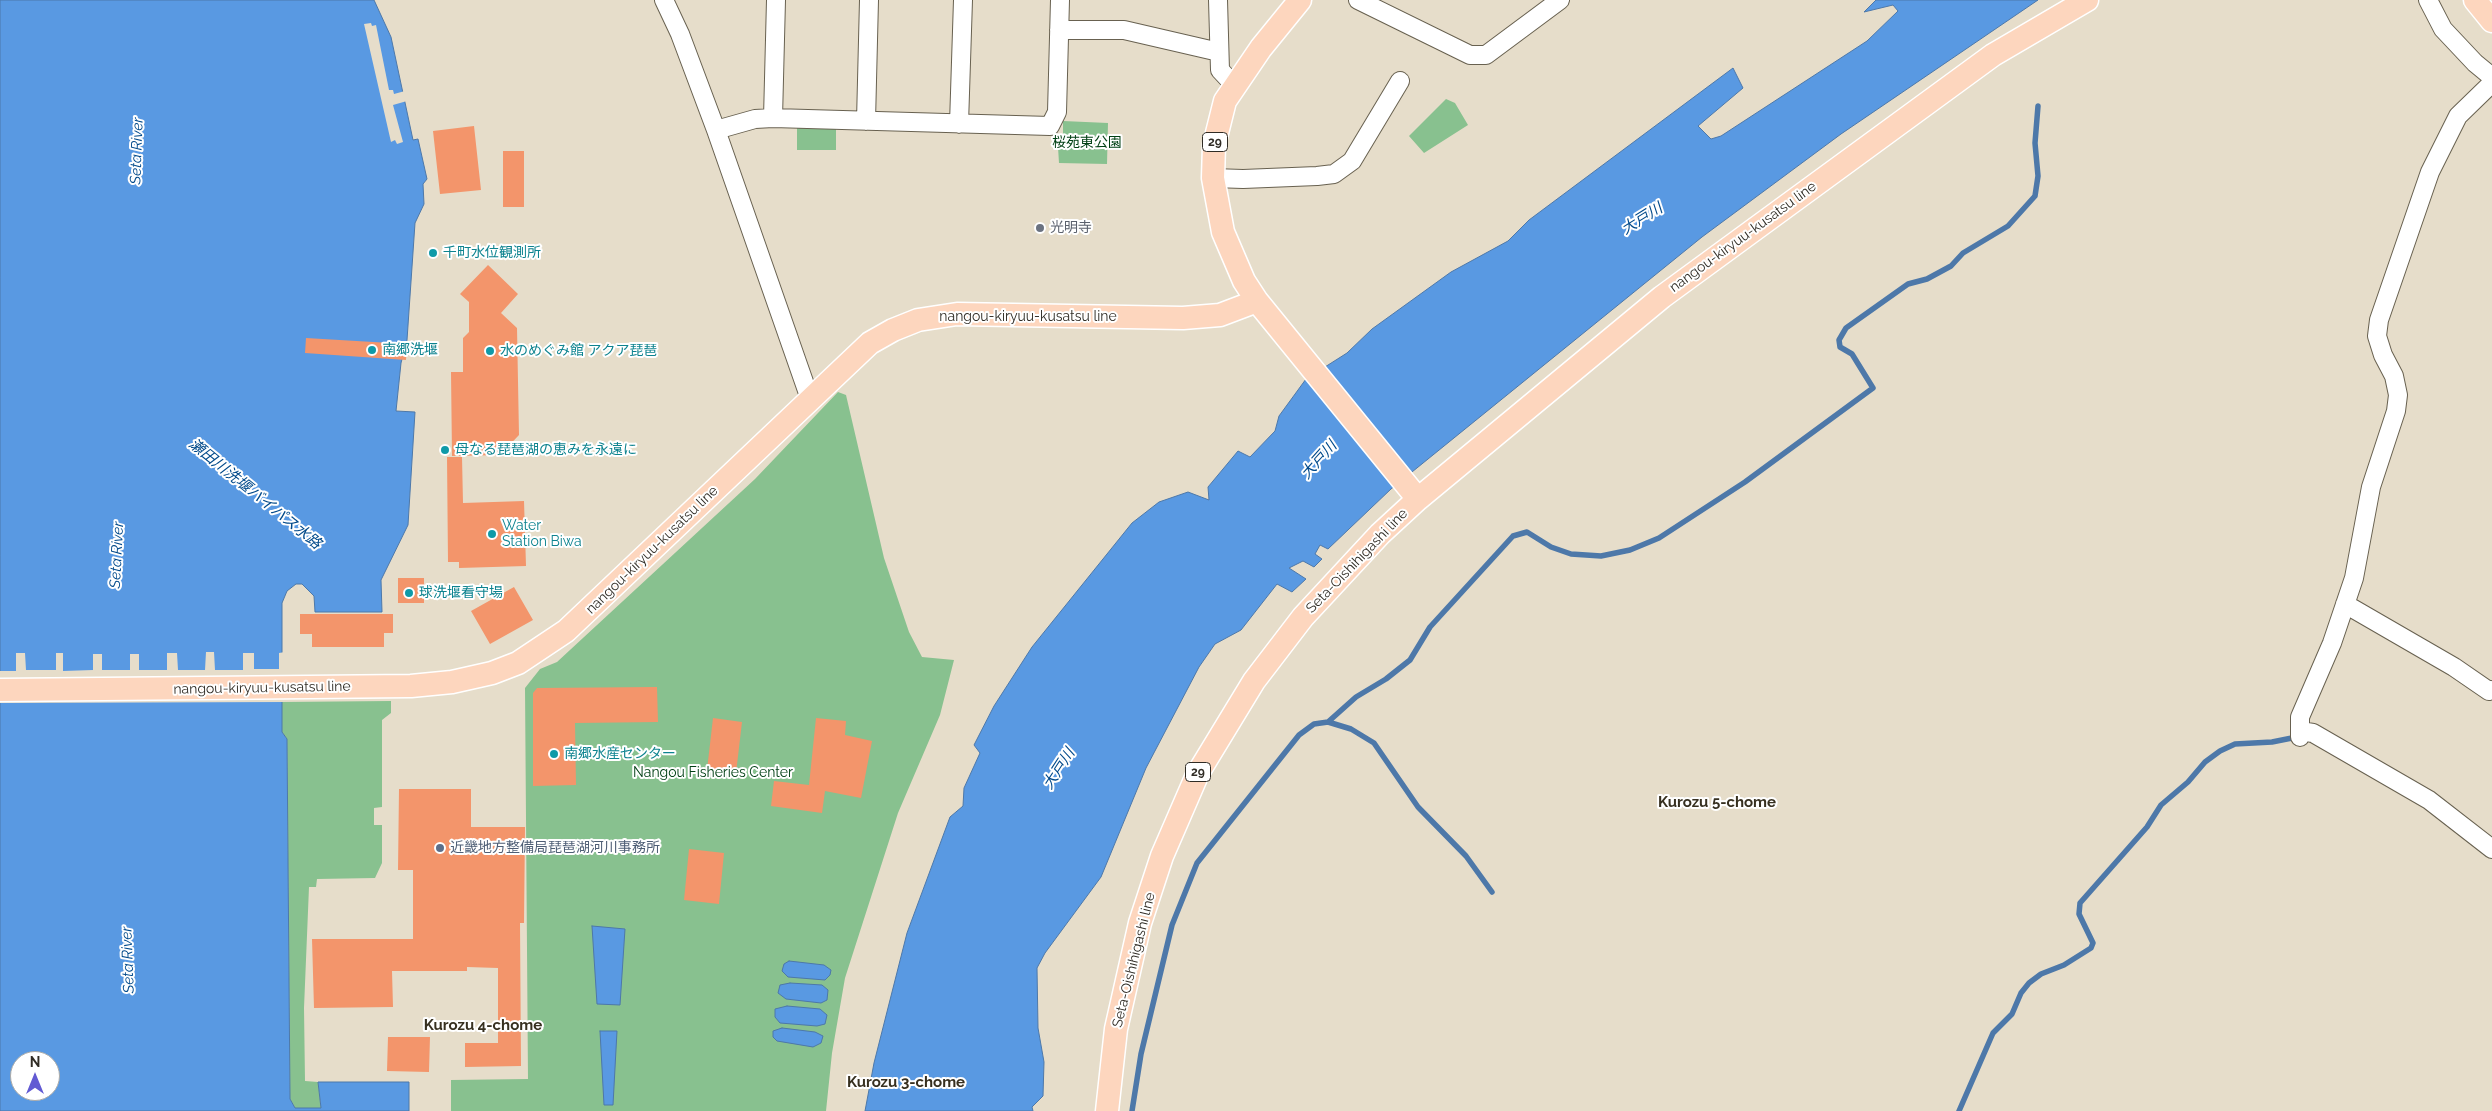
<!DOCTYPE html>
<html>
<head>
<meta charset="utf-8">
<style>
  body { margin:0 }
  #map { position:relative; width:2492px; height:1111px; overflow:hidden; background:#e6ddca; font-family:Raleway,sans-serif }
  canvas { display:block }
  .north { position:absolute; left:10px; top:1051px; width:50px; height:50px; box-sizing:border-box; background:#fff; border:1px solid #acaba8; border-radius:50%; rotate:0deg; font-size:14px; font-weight:700; line-height:20px; text-align:center; color:#302c25 }
  .north::after { content:''; display:block; margin:auto; width:18px; height:22px; background:#625ad3; clip-path:polygon(50% 0,100% 100%,50% 72%,0 100%) }
</style>
</head>
<body>
<div id="map">
<canvas width="2492" height="1111"></canvas>
<div class="north">N</div>
</div>
<script>
const g = document.querySelector('canvas').getContext('2d');
g.lineJoin = 'round';
function fillPath(path, color) {
  g.fillStyle = color;
  g.fill(path, 'evenodd');
}
function shape(rows) {
  const path = new Path2D();
  for (const r of rows) {
    path.moveTo(r[0], r[1]);
    for (let i = 2; i < r.length; i += 2) path.lineTo(r[i], r[i + 1]);
  }
  return path;
}
function stroke(path, color, width, dash) {
  g.strokeStyle = color;
  g.lineWidth = width;
  g.lineCap = dash ? 'butt' : 'round';
  g.setLineDash(dash || []);
  g.stroke(path);
}
function write(font, color, halo, rows, align = 'center') {
  g.font = font + ' Raleway,"Noto Sans JP",sans-serif';
  g.lineWidth = 4;
  g.setLineDash([]);
  g.textBaseline = 'middle';
  g.strokeStyle = halo;
  g.fillStyle = color;
  for (const [text, x, y, turn = 0] of rows) {
    g.save();
    g.translate(x, y);
    g.rotate((+turn || 0) * Math.PI / 180);
    g.textAlign = isNaN(turn) ? turn : align;
    if (halo) g.strokeText(text, 0, 0);
    g.fillText(text, 0, 0);
    g.restore();
  }
}
fillPath(shape([
  [1446,99,1455,103,1468,125,1424,153,1409,136],
  [1063,121,1108,123,1107,164,1059,163,1058,147,1063,146],
  [836,127,836,150,797,150,797,128],
  [838,392,846,395,884,558,909,632,922,657,954,660,940,715,898,813,845,978,832,1053,826,1111,451,1111,451,1080,528,1079,525,688,540,669,557,662,755,479],
  [391,701,391,713,382,720,382,807,374,808,374,825,382,825,382,863,375,878,317,879,316,887,309,887,304,1008,305,1081,318,1082,321,1108,295,1108,290,1099,287,739,282,732,282,702]
]), '#88c18f');
const water = shape([
  [0,0,374,0,391,37,413,140,418,139,427,179,423,184,424,204,415,223,407,340,401,363,396,411,415,412,408,525,381,580,382,612,315,612,314,596,302,584,296,584,287,591,282,603,282,732,287,739,290,1099,295,1108,321,1108,318,1082,409,1082,409,1111,0,1111,0,0],
  [20,1061,50,1061,50,1091,20,1091,20,1061],
  [1876,0,2038,0,1841,134,1702,237,1391,489,1328,549,1320,545,1315,554,1322,559,1314,567,1303,561,1289,568,1306,579,1292,592,1277,584,1241,630,1215,644,1199,667,1146,768,1101,877,1045,953,1037,968,1038,1028,1044,1062,1043,1096,1032,1107,1033,1111,865,1111,874,1063,907,933,950,817,963,806,964,788,980,753,974,745,994,706,1032,647,1132,523,1159,502,1188,492,1209,500,1208,487,1238,451,1250,457,1275,431,1279,416,1306,379,1347,353,1372,329,1451,272,1508,241,1529,220,1733,68,1743,88,1698,126,1711,139,1721,136,1867,41,1898,11,1893,5,1864,12,1876,0],
  [592,926,625,929,620,1005,597,1004,592,926],
  [789,961,824,965,831,970,830,975,825,980,788,977,782,971,784,964,789,961],
  [790,983,822,985,828,990,827,1000,821,1003,786,999,778,993,780,985,790,983],
  [787,1006,820,1009,827,1015,825,1024,817,1026,780,1023,775,1017,775,1009,787,1006],
  [782,1028,815,1032,823,1036,821,1043,813,1047,777,1041,773,1037,773,1031,782,1028],
  [600,1031,617,1031,613,1105,604,1105,600,1031]
]);
fillPath(water, '#5999e2');
stroke(water, '#4d78a9', 1);
fillPath(shape([
  [371,23,372,26,376,25,389,90,393,90,394,94,405,91,407,101,393,105,403,142,397,144,395,140,391,142,364,24],
  [206,652,214,652,215,670,243,670,243,653,254,653,254,669,279,669,279,653,285,652,285,702,0,703,0,671,16,671,16,653,25,653,26,670,56,670,56,653,63,653,63,671,93,670,93,654,102,654,102,670,130,670,130,654,139,654,139,670,167,670,167,653,177,653,178,670,205,670]
]), '#e6ddca');
stroke(shape([
  [1328,722,1351,729,1374,743,1418,807,1466,856,1492,892],
  [1132,1111,1141,1054,1172,925,1197,863,1299,735,1314,724,1328,722,1356,697,1386,679,1410,660,1430,627,1513,536,1527,532,1551,547,1571,554,1601,556,1630,550,1659,538,1745,482,1873,388,1852,354,1840,347,1839,340,1846,328,1908,284,1927,279,1951,266,1963,253,2008,226,2035,196,2038,176,2035,143,2038,106],
  [1959,1111,1993,1033,2012,1014,2021,993,2029,983,2041,974,2064,965,2091,948,2093,943,2079,914,2080,903,2147,827,2161,805,2188,782,2205,762,2220,751,2235,744,2272,742,2292,738,2296,734]
]), '#4d78a9', 5.5);
fillPath(shape([
  [474,126,481,190,440,194,433,131],
  [503,151,524,151,524,207,503,207],
  [488,265,518,294,501,313,517,328,519,435,500,455,452,456,451,372,463,372,463,338,469,332,469,302,460,294],
  [306,338,407,344,406,360,305,353],
  [447,457,462,457,463,503,524,501,526,566,459,568,459,562,448,562],
  [398,578,424,578,424,603,398,603],
  [514,587,533,620,490,644,471,611],
  [300,614,393,614,393,633,384,633,384,647,312,647,312,634,300,634],
  [657,687,658,722,575,723,576,785,533,786,533,693,537,688],
  [713,718,742,722,736,773,707,770],
  [816,718,846,721,845,735,872,741,861,798,825,791,822,813,771,806,774,781,809,785],
  [399,789,471,789,471,827,525,827,524,923,520,923,521,1066,465,1067,465,1043,498,1043,498,968,467,967,467,971,392,971,393,1007,314,1008,312,939,413,939,413,870,398,870],
  [689,849,724,853,719,904,684,900],
  [388,1037,430,1037,429,1072,387,1071]
]), '#f3956b');
const minor = shape([
  [664,0,680,34,716,130,810,399],
  [1218,0,1220,70,1234,85],
  [1358,0,1470,55,1486,55,1560,0],
  [2428,0,2443,29,2475,63,2492,77],
  [1059,30,1124,30,1219,52],
  [773,118,776,0],
  [866,121,869,0],
  [959,124,963,0],
  [716,130,755,119,773,118,1050,126,1057,112,1060,0],
  [1213,178,1243,179,1317,176,1334,174,1352,161,1400,81],
  [2345,604,2454,667,2489,691,2492,690],
  [2300,731,2313,733,2429,800,2492,849],
  [2300,737,2300,717,2332,643,2354,578,2371,487,2396,411,2398,395,2394,376,2383,355,2377,336,2379,320,2430,172,2458,116,2492,83]
]);
const major = shape([
  [1300,0,1261,48,1225,101,1214,145,1213,178,1223,232,1244,281,1257,301,1418,499],
  [2475,0,2492,21],
  [0,690,411,686,452,682,492,673,518,663,566,631,870,343,893,330,918,320,957,314,1183,318,1220,315,1257,301],
  [1107,1111,1116,1029,1140,923,1162,856,1198,773,1254,681,1303,617,1380,534,1418,499,1662,297,1993,55,2087,0]
]);
stroke(minor, '#686150', 20);
stroke(major, '#fff', 25);
stroke(minor, '#fff', 18);
stroke(major, '#fdd6be', 22);
for (const [x, y, r, color] of [
  [1040,228,5,"#6b7280"],
  [433,253,5,"#0f9aa8"],
  [372,350,5,"#0f9aa8"],
  [490,351,5,"#0f9aa8"],
  [445,450,5,"#0f9aa8"],
  [492,534,5,"#0f9aa8"],
  [409,593,5,"#0f9aa8"],
  [554,754,5,"#0f9aa8"],
  [440,848,5,"#5c6f8a"]
]) {
  const dot = new Path2D();
  dot.arc(x, y, r, 0, 2 * Math.PI);
  g.fillStyle = color;
  g.fill(dot);
  stroke(dot, '#fff', 2);
}
for (const [x, y, w] of [
  [1215,142,25],
  [1198,772,25]
]) {
  const box = new Path2D();
  box.roundRect(x - w / 2, y - 9.5, w, 19, 4);
  g.fillStyle = '#fff';
  g.fill(box);
  stroke(box, '#302c25', 1);
}
write('bold 12px', '#302c25', null, [
  ["29",1215,142],
  ["29",1198,772]
]);
write('14px', '#014014', '#fff', [
  ["桜苑東公園",1087,143],
  ["Nangou Fisheries Center",713,773]
]);
write('14px', '#5b616d', '#fff', [
  ["光明寺",1050,228]
], 'left');
write('14px', '#302c25', '#fff', [
  ["nangou-kiryuu-kusatsu line",1743,237,-36],
  ["nangou-kiryuu-kusatsu line",1028,317],
  ["nangou-kiryuu-kusatsu line",652,550,-44],
  ["Seta-Oishihigashi line",1357,561,-46],
  ["nangou-kiryuu-kusatsu line",262,688,-1],
  ["Seta-Oishihigashi line",1134,960,-76]
]);
write('14px', '#0d838f', '#fff', [
  ["千町水位観測所",443,253],
  ["南郷洗堰",382,350],
  ["水のめぐみ館 アクア琵琶",500,351],
  ["母なる琵琶湖の恵みを永遠に",455,450],
  ["Water",502,526],
  ["Station Biwa",502,542],
  ["球洗堰看守場",419,593],
  ["南郷水産センター",564,754]
], 'left');
write('14px', '#4e5e75', '#fff', [
  ["近畿地方整備局琵琶湖河川事務所",450,848]
], 'left');
write('italic 15px', '#00498a', '#fff', [
  ["Seta River",137,151,-88],
  ["大戸川",1642,219,-32],
  ["大戸川",1319,460,-48],
  ["瀬田川洗堰バイパス水路",255,494,39],
  ["Seta River",117,555,-87],
  ["大戸川",1059,769,-57],
  ["Seta River",128,960,-92]
]);
write('bold 15px', '#373020', '#fff', [
  ["Kurozu 5-chome",1717,802],
  ["Kurozu 4-chome",483,1025],
  ["Kurozu 3-chome",906,1082]
]);
</script>
</body>
</html>
